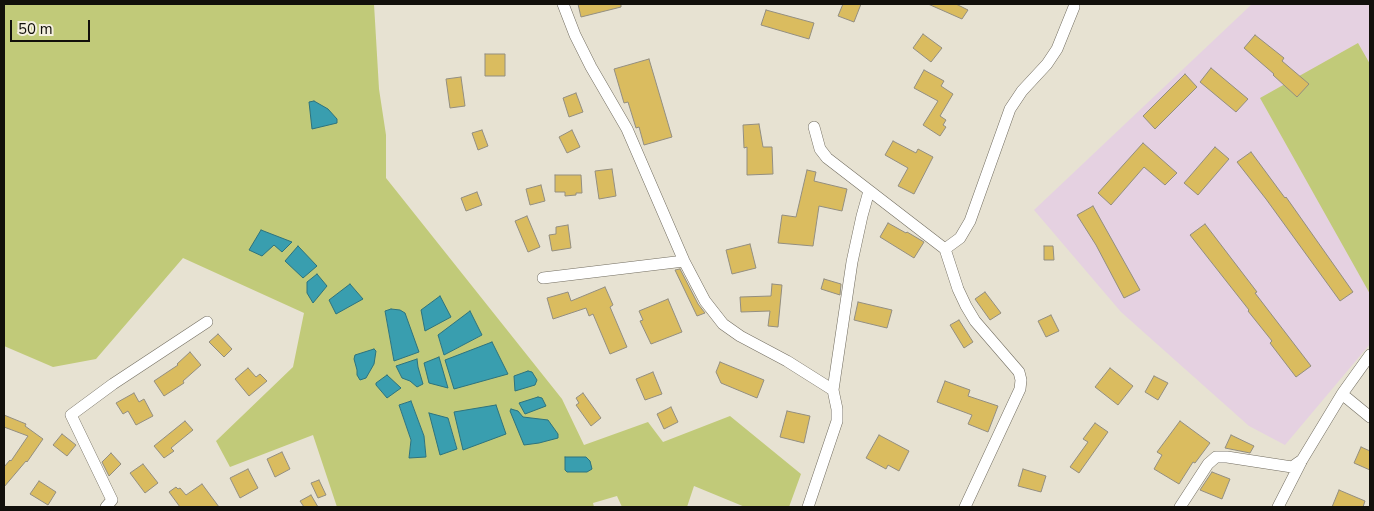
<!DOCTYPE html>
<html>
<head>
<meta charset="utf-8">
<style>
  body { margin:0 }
  #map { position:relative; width:1374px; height:511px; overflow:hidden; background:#e7e2d2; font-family:"Nunito Sans",sans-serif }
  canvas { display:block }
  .frame { position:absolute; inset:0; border:5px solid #12100b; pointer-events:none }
  .scale { position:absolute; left:10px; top:20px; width:80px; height:22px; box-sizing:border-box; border:2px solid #12100b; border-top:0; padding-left:6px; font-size:15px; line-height:18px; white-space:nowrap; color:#12100b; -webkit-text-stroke:4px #f4efdf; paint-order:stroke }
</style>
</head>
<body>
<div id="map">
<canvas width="1374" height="511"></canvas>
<div class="frame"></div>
<div class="scale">50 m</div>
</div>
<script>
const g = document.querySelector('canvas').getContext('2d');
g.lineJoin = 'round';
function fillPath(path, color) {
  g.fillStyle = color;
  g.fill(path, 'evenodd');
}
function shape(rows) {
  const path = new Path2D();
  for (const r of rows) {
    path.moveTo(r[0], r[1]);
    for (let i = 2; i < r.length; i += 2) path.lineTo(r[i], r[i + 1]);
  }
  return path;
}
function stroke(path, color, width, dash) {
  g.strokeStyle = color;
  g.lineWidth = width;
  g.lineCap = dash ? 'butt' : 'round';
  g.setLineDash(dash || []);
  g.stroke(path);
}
fillPath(shape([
  [1252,4,1370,5,1370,344,1285,445,1249,426,1121,312,1034,210]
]), '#e5d1e1');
fillPath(shape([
  [4,4,374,4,379,89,386,135,386,178,562,399,584,445,648,422,663,442,730,416,801,474,789,507,745,507,694,486,687,507,622,507,617,496,593,503,594,507,337,507,313,435,230,467,216,441,293,367,304,313,183,258,96,359,53,367,4,346],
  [391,309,419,352,394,360,385,312],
  [482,335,444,355,438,336],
  [411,401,424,436,426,457,409,457,411,440,399,405],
  [448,418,457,448,441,454],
  [1358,43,1370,64,1370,294,1260,98]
]), '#c1ca79');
const water = shape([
  [314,101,328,109,337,119,337,123,312,129,309,102,314,101],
  [261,230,292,242,282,252,274,245,262,256,249,250,261,230],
  [298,246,317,266,303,278,285,261,298,246],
  [317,274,327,286,313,303,307,293,307,282,317,274],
  [350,284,363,299,336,314,329,300,350,284],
  [440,296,451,317,425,331,421,310,440,296],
  [391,309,400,310,405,313,419,352,394,361,385,311,391,309],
  [470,311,482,335,444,355,438,335,470,311],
  [492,342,508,374,454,389,445,360,492,342],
  [374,349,376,351,374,364,366,378,360,380,357,375,357,370,354,359,355,355,374,349],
  [439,357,448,388,429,383,424,363,439,357],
  [417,359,418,367,423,384,417,387,410,381,402,378,396,366,417,359],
  [528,371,532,372,537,380,535,385,515,391,514,376,528,371],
  [387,375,401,388,387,398,376,385,376,383,387,375],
  [538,397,542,398,546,406,525,414,519,403,538,397],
  [411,401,424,436,426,457,409,458,411,440,399,405,411,401],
  [496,405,506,434,463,450,454,412,496,405],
  [511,409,518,411,523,417,548,420,558,434,558,438,539,443,524,445,510,411,511,409],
  [429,413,448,418,457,449,440,455,429,413],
  [565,457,586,457,590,461,592,469,587,472,567,472,565,470,565,457]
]);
fillPath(water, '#399eaf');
stroke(water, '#2d737e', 1);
const building = shape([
  [578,4,621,4,621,7,581,17,578,4],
  [843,4,861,4,854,22,838,16,843,4],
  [928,4,956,4,968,10,962,19,928,4],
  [766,10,814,23,809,39,761,25,766,10],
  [923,34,942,48,931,62,913,48,923,34],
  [1255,35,1284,58,1282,61,1309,84,1297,97,1273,75,1274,74,1244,48,1255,35],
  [485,54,505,54,505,76,485,76,485,54],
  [649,59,672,137,644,145,639,127,636,128,628,102,624,103,614,69,649,59],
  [1211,68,1248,99,1236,112,1200,82,1211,68],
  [924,70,944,81,941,86,953,94,940,116,946,120,943,125,946,127,940,136,923,125,938,101,914,88,924,70],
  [1185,74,1197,87,1155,129,1143,116,1185,74],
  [461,77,465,106,450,108,446,79,461,77],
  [576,93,583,112,569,117,563,98,576,93],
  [759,124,763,147,772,147,773,174,747,175,747,147,744,148,743,125,759,124],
  [482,130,488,146,478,150,472,133,482,130],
  [572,130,580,147,567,153,559,137,572,130],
  [893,141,916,153,918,149,933,157,914,194,898,186,908,168,885,155,893,141],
  [1143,143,1177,173,1165,185,1144,167,1111,205,1098,193,1143,143],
  [1215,147,1229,159,1198,195,1184,183,1215,147],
  [1251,152,1285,198,1286,197,1353,292,1340,301,1266,199,1237,162,1251,152],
  [612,169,616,196,599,199,595,171,612,169],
  [807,170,816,172,814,181,847,189,842,211,819,206,813,246,778,243,782,215,796,217,807,170],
  [555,175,581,175,582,193,576,193,576,195,565,196,565,192,555,192,555,175],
  [541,185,545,201,530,205,526,189,541,185],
  [477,192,482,205,466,211,461,198,477,192],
  [1093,206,1140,290,1124,298,1096,245,1077,215,1093,206],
  [527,216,540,247,528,252,515,221,527,216],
  [888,223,906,233,907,232,924,242,914,258,880,237,888,223],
  [1205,224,1257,292,1255,293,1311,366,1296,377,1270,343,1272,341,1248,311,1249,310,1190,235,1205,224],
  [568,225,571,248,552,251,549,235,556,234,556,227,568,225],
  [750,244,756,268,732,274,726,250,750,244],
  [1044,246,1053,246,1054,260,1044,260,1044,246],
  [680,269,698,304,705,313,697,316,675,270,680,269],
  [824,279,841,284,840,295,821,289,824,279],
  [772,284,782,285,778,327,768,326,770,311,741,312,740,297,771,296,772,284],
  [605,287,613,305,610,307,627,347,610,354,593,314,589,316,586,308,553,319,547,298,568,292,571,301,605,287],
  [985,292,1001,313,990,320,975,299,985,292],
  [668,299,682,332,651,344,640,321,643,320,639,311,668,299],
  [858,302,892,310,887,328,854,320,858,302],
  [1051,315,1059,331,1046,337,1038,321,1051,315],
  [959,320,973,342,964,348,950,325,959,320],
  [218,334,232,349,224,357,209,342,218,334],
  [190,352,201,365,183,381,184,383,164,396,154,381,178,365,177,364,190,352],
  [720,362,764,380,757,398,721,383,716,372,720,362],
  [248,368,256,377,260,374,267,381,249,396,235,379,248,368],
  [1110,368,1133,386,1118,405,1095,387,1110,368],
  [653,372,662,394,645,400,636,379,653,372],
  [1154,376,1168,383,1158,400,1145,392,1154,376],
  [945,381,970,390,968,396,998,406,988,432,968,424,972,415,937,402,945,381],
  [134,393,139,402,144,399,153,416,136,425,128,411,123,414,116,403,134,393],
  [583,393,601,418,591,426,576,405,579,403,576,398,583,393],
  [671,407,678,422,664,429,657,414,671,407],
  [787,411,810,416,804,443,780,437,787,411],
  [4,415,26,424,25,426,43,439,27,462,26,461,4,487,4,467,10,460,11,461,28,436,4,427,4,415],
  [185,421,193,430,171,448,174,451,164,458,154,446,185,421],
  [1180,421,1210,443,1195,463,1193,462,1179,484,1154,469,1162,455,1157,452,1180,421],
  [1095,423,1108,432,1079,473,1070,467,1088,442,1083,439,1095,423],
  [62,434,76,445,67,456,53,445,62,434],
  [879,435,909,451,899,471,888,465,886,469,866,458,879,435],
  [1231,435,1254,446,1250,453,1225,448,1231,435],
  [1361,447,1370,451,1370,470,1354,463,1361,447],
  [282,452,290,469,275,477,267,459,282,452],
  [111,453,121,464,109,476,102,462,111,453],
  [143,464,158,483,145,493,130,473,143,464],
  [248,469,258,488,240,498,230,478,248,469],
  [1023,469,1046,476,1041,492,1018,486,1023,469],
  [1212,472,1230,479,1222,499,1200,490,1212,472],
  [319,480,326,495,318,498,311,483,319,480],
  [39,481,56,492,48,505,30,494,39,481],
  [202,484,219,507,180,507,169,492,176,487,178,489,180,488,186,495,202,484],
  [1339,490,1365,501,1363,507,1332,507,1339,490],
  [311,495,318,507,304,507,300,501,311,495]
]);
fillPath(building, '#dabc5f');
stroke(building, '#938e80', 1);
const minor = shape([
  [563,4,575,35,591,67,627,129,684,261,705,301,723,324,740,336,787,361,833,390],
  [814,127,820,149,827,158,945,249,960,238,970,221,1010,109,1022,91,1047,64,1057,49,1074,7],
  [945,249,958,289,966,306,975,321,1019,372,1021,380,1020,389,965,507],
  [543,278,684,261],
  [1342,394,1370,417],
  [106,507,112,500,71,415,113,384,207,322],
  [808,507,837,421,837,409,833,390,852,262,862,216,869,191],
  [1180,507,1208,464,1216,457,1227,457,1292,467,1302,460],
  [1278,507,1302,460,1342,394,1370,355]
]);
stroke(minor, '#726d60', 12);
stroke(minor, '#fff', 11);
</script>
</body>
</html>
